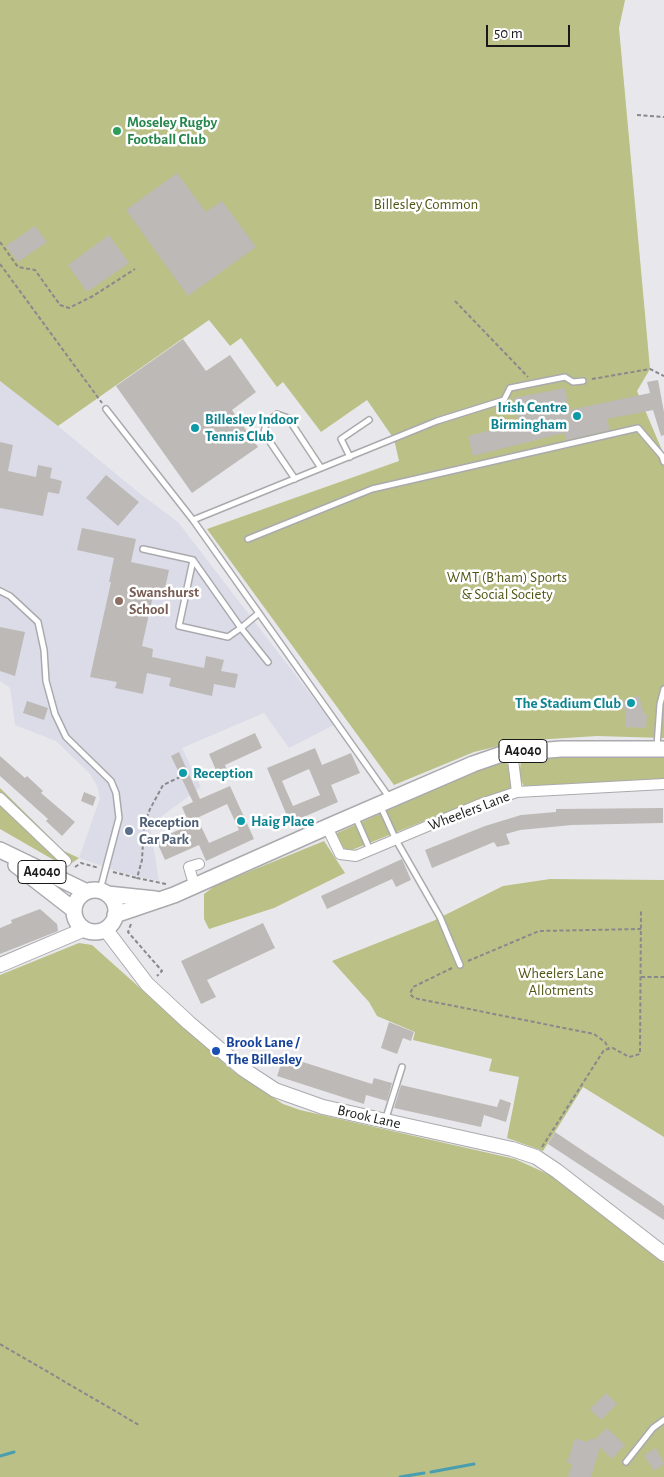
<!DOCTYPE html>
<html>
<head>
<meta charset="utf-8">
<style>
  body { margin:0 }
  #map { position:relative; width:664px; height:1477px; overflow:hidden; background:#e8e8ec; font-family:"Alegreya Sans",sans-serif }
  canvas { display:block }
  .scale { position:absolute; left:486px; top:25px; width:84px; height:22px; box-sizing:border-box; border:2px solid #19191a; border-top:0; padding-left:6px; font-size:15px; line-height:18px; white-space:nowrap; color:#19191a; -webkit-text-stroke:4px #fff; paint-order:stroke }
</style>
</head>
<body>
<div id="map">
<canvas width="664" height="1477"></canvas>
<div class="scale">50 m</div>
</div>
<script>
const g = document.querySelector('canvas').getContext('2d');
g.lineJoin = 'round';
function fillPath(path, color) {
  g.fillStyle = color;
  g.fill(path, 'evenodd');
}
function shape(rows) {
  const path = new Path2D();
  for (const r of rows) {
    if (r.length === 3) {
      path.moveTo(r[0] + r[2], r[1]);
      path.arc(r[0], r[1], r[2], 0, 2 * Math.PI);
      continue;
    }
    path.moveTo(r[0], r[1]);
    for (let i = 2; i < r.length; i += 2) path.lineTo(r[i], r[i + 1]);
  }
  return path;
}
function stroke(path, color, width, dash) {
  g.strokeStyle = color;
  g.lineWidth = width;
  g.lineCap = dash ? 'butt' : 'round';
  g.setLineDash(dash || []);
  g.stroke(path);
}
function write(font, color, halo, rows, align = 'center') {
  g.font = font + ' "Alegreya Sans",sans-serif';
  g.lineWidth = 5;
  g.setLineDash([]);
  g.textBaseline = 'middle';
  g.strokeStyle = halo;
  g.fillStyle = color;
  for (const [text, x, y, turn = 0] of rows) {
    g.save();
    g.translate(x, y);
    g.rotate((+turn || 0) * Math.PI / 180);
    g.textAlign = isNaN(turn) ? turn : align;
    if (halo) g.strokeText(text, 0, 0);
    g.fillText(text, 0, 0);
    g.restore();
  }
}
fillPath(shape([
  [0,381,58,426,138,492,178,522,334,725,289,748,264,713,182,748,201,787,150,825,159,881,122,873,79,858,100,798,97,786,90,774,56,741,15,725,10,688,0,681]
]), '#dbdce8');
fillPath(shape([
  [0,0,625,0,619,28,650,369,637,391,664,455,664,738,597,736,519,741,474,752,394,785,207,529,399,461,394,439,367,400,321,432,283,382,277,387,241,338,230,346,209,320,58,426,0,381],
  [561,756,664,757,664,780,524,786,519,777,521,760],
  [505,762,508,765,511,787,509,790,439,815,352,850,345,849,335,839,335,834,490,764],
  [0,788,64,851,79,858,66,867,0,829],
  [324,841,345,873,274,908,209,929,204,919,204,894,216,885],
  [550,879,664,880,664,1137,583,1087,543,1151,507,1138,519,1077,489,1071,492,1059,413,1040,415,1032,377,1016,369,1002,332,961,433,921,503,886],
  [79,943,92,945,233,1071,283,1104,300,1110,515,1159,552,1176,664,1263,664,1477,0,1477,0,975]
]), '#bbc086');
stroke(shape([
  [0,1456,14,1452],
  [431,1472,474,1464],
  [400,1477,424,1473]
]), '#499eb0', 3);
fillPath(shape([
  [177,173,206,212,222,201,256,247,188,296,126,210],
  [35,226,47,242,18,262,6,246],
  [109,235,129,263,87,292,68,265],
  [183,339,206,371,230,355,256,392,232,410,258,447,192,493,116,386],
  [658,380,664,412,664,435,661,436,653,410,607,419,610,430,566,440,564,433,473,456,468,436,518,423,513,398,565,388,569,410,650,393,647,382],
  [0,442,13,445,8,471,36,477,38,465,52,468,50,478,62,481,59,494,48,492,43,516,0,508],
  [106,475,139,502,118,526,86,498],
  [82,528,136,539,131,562,169,570,164,593,154,591,142,646,153,649,152,657,204,668,206,656,224,660,221,671,238,674,235,688,214,684,212,696,169,686,171,678,147,673,143,694,115,688,117,682,90,677,111,582,109,582,114,558,77,550],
  [0,627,25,632,15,676,0,671],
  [639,696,644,714,647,714,646,728,625,727,626,713,621,701],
  [27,701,48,708,44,720,23,713],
  [255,733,262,748,225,765,228,773,219,777,209,754],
  [315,748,322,765,351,753,360,773,331,785,338,802,290,823,267,768],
  [309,769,320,795,293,806,282,781],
  [179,752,200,799,230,786,254,839,206,861,199,845,165,860,156,840,190,825,182,807,193,802,171,756],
  [227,804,239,830,209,843,197,818],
  [0,756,25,778,27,776,43,791,41,793,75,822,62,836,46,821,48,819,0,776],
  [84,792,96,797,93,806,81,801],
  [663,808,663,823,572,825,520,830,506,834,510,844,497,847,494,842,432,868,425,850,485,826,521,815,556,812,556,809],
  [402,859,411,880,396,887,392,879,327,909,321,896],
  [40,909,57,924,58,931,0,954,0,928,12,923,11,920],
  [263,923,275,948,207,980,216,997,201,1004,181,961],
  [389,1022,414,1032,411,1041,403,1038,397,1054,381,1048],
  [284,1056,372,1084,374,1078,392,1083,387,1101,366,1095,364,1104,277,1076],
  [401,1085,497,1107,500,1099,511,1103,506,1122,484,1115,481,1127,394,1108],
  [555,1132,661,1203,664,1206,664,1220,548,1144],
  [606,1393,617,1404,601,1420,590,1409],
  [607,1428,625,1445,612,1459,600,1447,591,1477,568,1477,572,1464,567,1463,575,1438,587,1442,592,1438,594,1440],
  [656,1448,664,1464,654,1471,644,1455]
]), '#bdb9b6');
const lane = shape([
  [106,409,193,520,389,797],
  [350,457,341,439,369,420],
  [295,479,264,433,266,423,277,414,288,418,321,468],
  [193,520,437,421,504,400,510,388,565,377,573,382,583,381],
  [248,539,372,489,638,428,662,456,664,462],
  [143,549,193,560],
  [0,591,10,596,38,622,44,650,46,681,55,714,66,737,111,781,116,793,119,818,100,890],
  [259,613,241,628,235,632,228,637,179,626,193,560,241,628,268,662],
  [657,746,660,704,664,689],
  [381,807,396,840,440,917,460,965],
  [355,816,370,850],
  [385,1121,402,1067],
  [626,1462,653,1428,664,1420]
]);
const street = shape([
  [512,752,517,792],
  [0,798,66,861],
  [327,827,340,854,356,856,478,805,517,792,664,784],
  [194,884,189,867,199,864]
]);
const secondary = shape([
  [106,930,147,984,189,1023,243,1069,275,1090,323,1107,512,1149,536,1157,557,1171,664,1254],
  [0,965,85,929]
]);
const primary = shape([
  [0,850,85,891],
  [16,865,74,910],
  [95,911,21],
  [107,894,155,899],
  [115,915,174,895,327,827,473,764,502,754,561,749,664,749]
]);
stroke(lane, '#aaaaae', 8);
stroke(street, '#aaaaae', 12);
stroke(secondary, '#aaaaae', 16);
stroke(primary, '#aaaaae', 18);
stroke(shape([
  [637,115,664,117],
  [0,242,18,267,35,270,60,305,69,308,93,296,135,269],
  [0,264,102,403],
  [455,301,528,377],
  [592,379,650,369,664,376],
  [75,867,81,863,99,868],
  [113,872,137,878],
  [166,884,137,878,142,860,144,825,150,809,163,785,180,777],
  [131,924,128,932,162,971,157,976],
  [468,961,539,931,641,929],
  [452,968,413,987,410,994,414,998,594,1034,605,1042,609,1049],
  [641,977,664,977],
  [542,1147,604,1050,613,1048,629,1057,640,1054,641,910],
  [0,1344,139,1425]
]), '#89898c', 2, [4, 2.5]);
stroke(lane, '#fff', 5);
stroke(street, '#fff', 10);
stroke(secondary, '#fff', 14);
stroke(primary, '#fff', 15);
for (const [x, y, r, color] of [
  [117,131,5,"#2e9e5b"],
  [577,416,5,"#0f9aa8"],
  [195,428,5,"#0f9aa8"],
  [119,601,5,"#8d6e63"],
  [631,703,5,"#0f9aa8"],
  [183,773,5,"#0f9aa8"],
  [241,821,5,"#0f9aa8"],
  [129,831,5,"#5c6f8a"],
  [216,1051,5,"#1a4fb4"]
]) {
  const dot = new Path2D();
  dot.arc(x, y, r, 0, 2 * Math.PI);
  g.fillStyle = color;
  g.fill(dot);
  stroke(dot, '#fff', 2);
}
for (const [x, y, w] of [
  [523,751,48],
  [42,872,48]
]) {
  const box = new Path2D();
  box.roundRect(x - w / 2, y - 11.5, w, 23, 4);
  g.fillStyle = '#fff';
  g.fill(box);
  stroke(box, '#19191a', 1);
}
write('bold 14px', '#19191a', null, [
  ["A4040",523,751],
  ["A4040",42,872]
]);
write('bold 15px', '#27864d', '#fff', [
  ["Moseley Rugby",127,122],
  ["Football Club",127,139]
], 'left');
write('15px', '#525614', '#fff', [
  ["Billesley Common",426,204],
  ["WMT (B'ham) Sports",507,577],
  ["& Social Society",507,594],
  ["Wheelers Lane",561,973],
  ["Allotments",561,990]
]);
write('bold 15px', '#0d838f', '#fff', [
  ["Irish Centre",567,407,"right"],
  ["Birmingham",567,424,"right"],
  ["Billesley Indoor",205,419],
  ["Tennis Club",205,436],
  ["The Stadium Club",621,703,"right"],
  ["Reception",193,773],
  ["Haig Place",251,821]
], 'left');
write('bold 15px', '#785e54', '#fff', [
  ["Swanshurst",129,592],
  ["School",129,609]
], 'left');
write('15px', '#19191a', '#fff', [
  ["Wheelers Lane",469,811,-21],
  ["Brook Lane",369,1117,13]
]);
write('bold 15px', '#4e5e75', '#fff', [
  ["Reception",139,822],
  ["Car Park",139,839]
], 'left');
write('bold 15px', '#164399', '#fff', [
  ["Brook Lane /",226,1042],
  ["The Billesley",226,1059]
], 'left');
</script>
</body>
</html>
